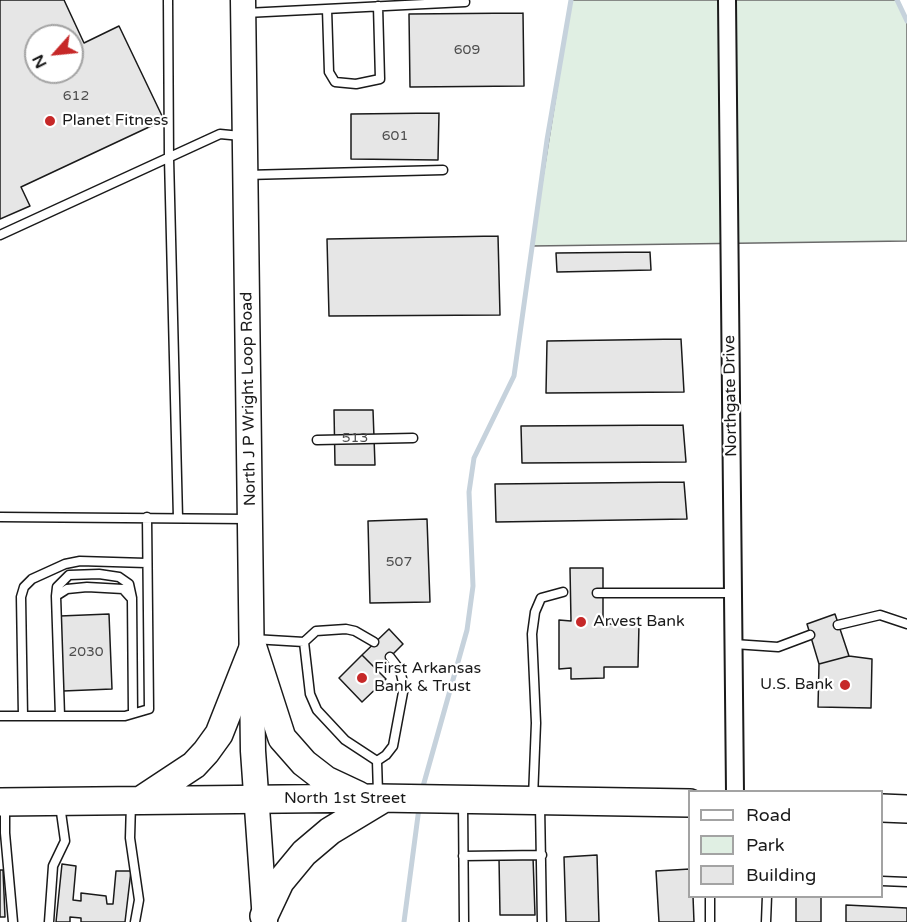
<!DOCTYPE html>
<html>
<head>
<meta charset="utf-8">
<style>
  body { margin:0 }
  #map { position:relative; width:907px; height:922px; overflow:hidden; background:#fff; font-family:"Varela Round",sans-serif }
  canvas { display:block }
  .legend { position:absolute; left:688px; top:790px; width:195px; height:108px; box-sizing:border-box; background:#fff; border:2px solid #a3a3a3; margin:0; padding:8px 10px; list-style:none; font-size:18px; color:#1a1a1a }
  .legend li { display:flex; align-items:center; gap:12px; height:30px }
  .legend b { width:30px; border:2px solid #a3a3a3 }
  .north { position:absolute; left:24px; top:24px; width:60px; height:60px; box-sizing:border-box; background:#fff; border:2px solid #a3a3a3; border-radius:50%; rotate:243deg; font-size:16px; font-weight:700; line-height:24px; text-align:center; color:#1a1a1a }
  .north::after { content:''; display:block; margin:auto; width:21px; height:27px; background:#c62828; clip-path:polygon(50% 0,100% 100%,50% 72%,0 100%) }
</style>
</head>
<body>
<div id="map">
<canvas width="907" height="922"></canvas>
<ul class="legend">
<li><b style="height:8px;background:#fff"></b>Road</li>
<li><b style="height:16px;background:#e0efe3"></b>Park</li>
<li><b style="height:16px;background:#e6e6e6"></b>Building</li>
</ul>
<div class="north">N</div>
</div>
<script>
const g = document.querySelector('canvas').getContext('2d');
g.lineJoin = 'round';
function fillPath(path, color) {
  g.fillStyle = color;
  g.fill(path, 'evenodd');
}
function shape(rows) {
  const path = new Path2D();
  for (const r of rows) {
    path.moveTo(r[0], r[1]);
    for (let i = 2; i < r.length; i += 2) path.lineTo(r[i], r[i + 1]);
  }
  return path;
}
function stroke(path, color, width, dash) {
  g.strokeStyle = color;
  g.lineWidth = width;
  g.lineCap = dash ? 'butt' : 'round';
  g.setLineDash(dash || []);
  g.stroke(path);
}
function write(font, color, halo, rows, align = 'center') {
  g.font = font + ' "Varela Round",sans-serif';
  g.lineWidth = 4.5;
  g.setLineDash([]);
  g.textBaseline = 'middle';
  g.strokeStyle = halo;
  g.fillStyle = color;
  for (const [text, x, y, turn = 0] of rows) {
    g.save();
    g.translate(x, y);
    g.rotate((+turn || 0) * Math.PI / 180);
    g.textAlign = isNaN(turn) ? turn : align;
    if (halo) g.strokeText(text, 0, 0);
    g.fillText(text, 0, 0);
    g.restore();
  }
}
const green = shape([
  [571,0,897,0,907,21,907,241,532,246,571,0]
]);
fillPath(green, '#e0efe3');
stroke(green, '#6a6a6a', 1.5);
stroke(shape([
  [897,0,907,21],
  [422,790,467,630,473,586,469,492,474,458,514,376,547,140,571,0],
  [404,922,419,808]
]), '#c6d2dc', 5);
const building = shape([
  [0,0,64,0,84,43,119,26,164,120,21,187,30,206,0,219,0,0],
  [36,36,72,36,72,72,36,72,36,36],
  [523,13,524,86,410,87,409,14,523,13],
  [439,113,438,160,351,159,351,114,439,113],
  [498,236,500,315,329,316,327,239,498,236],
  [650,252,651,270,557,272,556,253,650,252],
  [681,339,684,392,546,393,547,341,681,339],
  [334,410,373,410,375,465,335,465,334,410],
  [683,425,686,462,522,463,521,426,683,425],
  [684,482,687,519,496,522,495,484,684,482],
  [427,519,430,602,370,603,368,521,427,519],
  [570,568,603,568,603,624,639,624,638,667,604,667,604,678,571,679,571,668,559,669,559,620,571,621,570,568],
  [109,614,112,689,63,691,60,616,109,614],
  [835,614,849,656,819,664,807,624,835,614],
  [389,629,403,644,377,670,362,655,389,629],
  [362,655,386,679,362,702,339,678,362,655],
  [849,656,872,659,871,708,818,707,819,664,849,656],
  [597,855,599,922,566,922,564,857,597,855],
  [533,857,535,915,500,915,499,858,533,857],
  [62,864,76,866,73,900,81,901,81,893,106,896,107,904,113,904,116,871,131,871,125,922,81,922,81,918,70,917,70,922,56,922,62,864],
  [690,869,690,896,693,896,694,922,659,922,656,871,690,869],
  [0,870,3,870,5,917,0,917,0,870],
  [796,896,821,896,821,922,796,922,796,896],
  [846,905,907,908,907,922,846,922,846,905]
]);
fillPath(building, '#e6e6e6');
stroke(building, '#1a1a1a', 1.5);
const service = shape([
  [168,0,169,158,178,518],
  [327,9,329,72,335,82,356,84,380,79,378,6],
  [246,13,465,2],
  [246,175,443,170],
  [0,235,220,134,241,136],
  [317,440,413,438],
  [0,517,248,519],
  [597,593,733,593],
  [56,596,57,587,69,575,99,574,119,577,129,584,132,598],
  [838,625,880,615,907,624],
  [253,639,304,642,310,694,317,710,345,740,377,761],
  [304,642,316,631,346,629,355,631,374,642],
  [734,644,778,647,810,635],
  [0,716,125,716,149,709,147,517],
  [23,716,21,597,24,587,32,579,65,564,80,561,146,563],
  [60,716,56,596,67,589,87,587,123,589,132,599,133,713],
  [377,761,386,755,393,746,404,687,400,670,390,657],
  [377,761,378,793],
  [533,798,536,723,532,634,535,612,541,598,563,592],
  [463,802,464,922],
  [131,803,130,838,139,900,135,922],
  [540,805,542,922],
  [5,806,5,833,13,922],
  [463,856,542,855],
  [882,881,907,882],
  [49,922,53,866,65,841,60,805],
  [710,922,710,896],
  [766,922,767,896]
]);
const minor = shape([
  [727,0,735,792]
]);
const secondary = shape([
  [243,0,253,751,265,921]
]);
const primary = shape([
  [253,648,282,738,304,763,326,780,358,795],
  [141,800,194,765,206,752,219,734,253,648],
  [0,802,378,798,690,803],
  [882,808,907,809],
  [264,916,280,882,304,853,330,831,383,799]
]);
stroke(service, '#1a1a1a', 11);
stroke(minor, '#1a1a1a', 20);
stroke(secondary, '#1a1a1a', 27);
stroke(primary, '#1a1a1a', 30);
stroke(service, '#fff', 8);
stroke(minor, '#fff', 16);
stroke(secondary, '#fff', 24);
stroke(primary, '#fff', 27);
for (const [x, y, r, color] of [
  [50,121,6,"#c62828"],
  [581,622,6,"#c62828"],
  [362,678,6,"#c62828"],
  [845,685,6,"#c62828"]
]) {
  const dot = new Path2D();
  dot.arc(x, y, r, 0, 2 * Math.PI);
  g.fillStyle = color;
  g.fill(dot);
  stroke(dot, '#fff', 2);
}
write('14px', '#4d4d4d', null, [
  ["609",467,50],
  ["612",76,96],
  ["601",395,136],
  ["513",355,438],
  ["507",399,562],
  ["2030",86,652]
]);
write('16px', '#1a1a1a', '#fff', [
  ["Planet Fitness",62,121],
  ["Arvest Bank",593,622],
  ["First Arkansas",374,669],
  ["Bank & Trust",374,687],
  ["U.S. Bank",833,685,"right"]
], 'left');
write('16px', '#1a1a1a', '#fff', [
  ["Northgate Drive",731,396,-91],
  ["North J P Wright Loop Road",249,399,-91],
  ["North 1st Street",345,799]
]);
</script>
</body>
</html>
